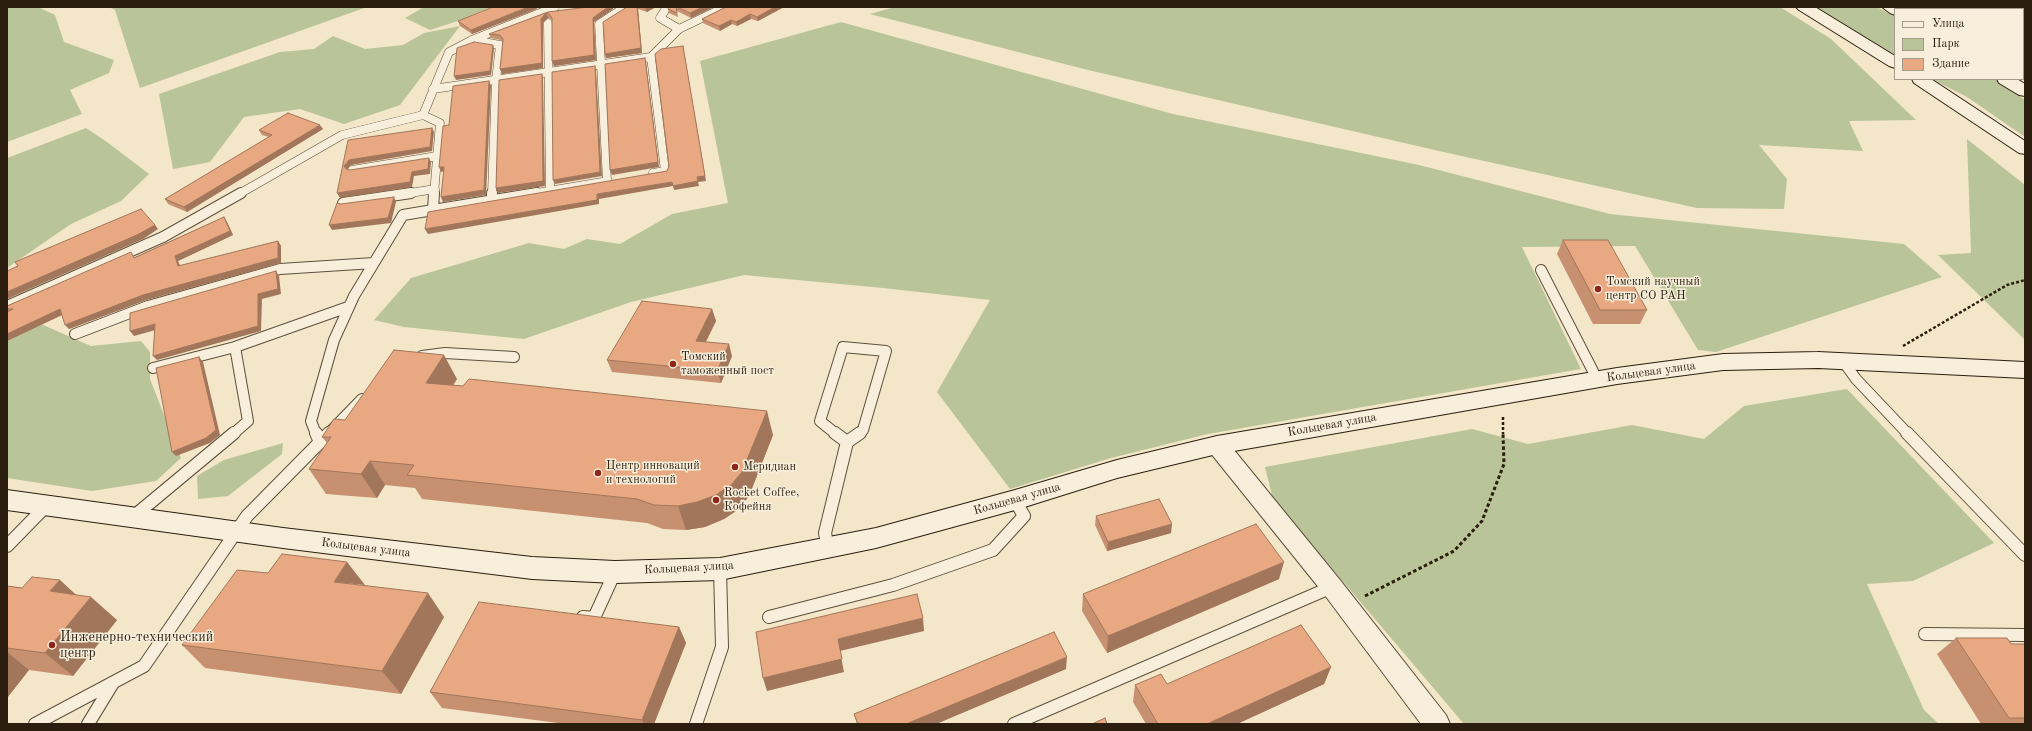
<!DOCTYPE html>
<html>
<head>
<meta charset="utf-8">
<style>
  body { margin:0 }
  #map { position:relative; width:2032px; height:731px; overflow:hidden; background:#f3e6c9; font-family:"Old Standard TT",serif }
  canvas { display:block }
  .frame { position:absolute; inset:0; border:8px solid #2b1e0e; pointer-events:none }
  .legend { position:absolute; left:1894px; top:8px; width:130px; height:72px; box-sizing:border-box; background:#f7efdc; border:1px solid #a59b8a; margin:0; padding:5px 7px; list-style:none; font-size:12px; color:#2b1e0e }
  .legend li { display:flex; align-items:center; gap:8px; height:20px }
  .legend b { width:20px; border:1px solid #a59b8a }
</style>
</head>
<body>
<div id="map">
<canvas width="2032" height="731"></canvas>
<div class="frame"></div>
<ul class="legend">
<li><b style="height:5px;background:#f7efdc"></b>Улица</li>
<li><b style="height:11px;background:#b9c598"></b>Парк</li>
<li><b style="height:11px;background:#e7a882"></b>Здание</li>
</ul>
</div>
<script>
const g = document.querySelector('canvas').getContext('2d');
g.lineJoin = 'round';
function fillPath(path, color) {
  g.fillStyle = color;
  g.fill(path, 'evenodd');
}
function shape(rows) {
  const path = new Path2D();
  for (const r of rows) {
    path.moveTo(r[0], r[1]);
    for (let i = 2; i < r.length; i += 2) path.lineTo(r[i], r[i + 1]);
  }
  return path;
}
function stroke(path, color, width, dash) {
  g.strokeStyle = color;
  g.lineWidth = width;
  g.lineCap = dash ? 'butt' : 'round';
  g.setLineDash(dash || []);
  g.stroke(path);
}
function write(font, color, halo, rows, align = 'center') {
  g.font = font + ' "Old Standard TT",serif';
  g.lineWidth = 3;
  g.setLineDash([]);
  g.textBaseline = 'middle';
  g.strokeStyle = halo;
  g.fillStyle = color;
  for (const [text, x, y, turn = 0] of rows) {
    g.save();
    g.translate(x, y);
    g.rotate((+turn || 0) * Math.PI / 180);
    g.textAlign = isNaN(turn) ? turn : align;
    if (halo) g.strokeText(text, 0, 0);
    g.fillText(text, 0, 0);
    g.restore();
  }
}
fillPath(shape([
  [7,7,38,7,55,15,64,42,114,60,109,73,70,90,82,114,7,142],
  [109,7,367,7,140,88,115,10],
  [424,7,491,7,458,21,430,30,405,18],
  [895,7,1780,7,1831,39,1916,120,1849,121,1863,151,1759,145,1787,179,1784,209,1697,208,1439,151,1088,70,870,14],
  [1814,7,1877,7,1895,17,1895,56],
  [841,22,1173,114,1419,165,1610,214,1904,244,1942,277,1716,352,1698,350,1635,246,1522,247,1581,369,1208,434,1111,458,1010,489,937,392,990,300,883,288,744,275,631,302,524,339,404,327,374,320,411,278,529,243,564,249,587,239,620,244,672,214,728,203,700,61],
  [460,26,400,105,344,124,300,109,244,117,210,162,173,169,159,94,280,52,314,49,333,36,365,49,403,45,424,33],
  [1932,79,1996,79,2025,100,2025,137,1967,97],
  [86,128,107,142,149,174,121,201,71,224,7,268,7,158],
  [1967,139,2025,185,2025,340,1938,255,1971,253],
  [41,324,91,346,141,341,150,352,150,379,181,458,156,481,92,491,7,478,7,341],
  [1847,389,1994,543,1913,581,1867,584,1924,710,1939,724,1464,724,1273,499,1265,467,1472,429,1528,444,1632,425,1704,439,1744,406],
  [283,443,282,454,228,496,198,499,197,476,224,460]
]), '#b9c598');
const laneFar2 = shape([
  [667,7,660,18,679,29],
  [548,23,550,191],
  [472,40,500,45,496,80,492,194],
  [2023,55,2025,56],
  [651,57,679,29,725,7],
  [433,89,651,57,665,171,653,173],
  [423,115,449,52,472,40,555,7],
  [352,170,437,156],
  [607,181,599,24,625,7],
  [239,194,342,135,423,115,440,123,434,194],
  [404,194,435,189],
  [531,194,608,181]
]);
const laneFar1 = shape([
  [434,193,433,210,537,193],
  [492,201,492,193],
  [343,203,411,193],
  [1541,270,1597,379],
  [7,306,163,237,241,193],
  [75,334,148,306,280,269,374,263],
  [422,356,445,353,514,357],
  [1843,361,1856,379,1908,434],
  [153,368,235,347,348,307],
  [233,434,248,421,235,347],
  [316,434,311,421,334,340,354,296,403,215,433,210],
  [328,434,362,399],
  [836,434,820,421,843,347,886,351,863,430,858,434]
]);
const lane = shape([
  [316,433,320,442],
  [835,433,847,442],
  [1907,433,2025,555],
  [847,442,860,433],
  [133,517,234,433],
  [7,546,47,505],
  [828,548,825,533,847,442],
  [583,617,594,618,615,572],
  [769,617,893,585,993,550,1024,516,1015,500],
  [1925,634,2025,635],
  [35,724,144,666,247,516,329,433],
  [88,724,113,683],
  [696,724,722,647,720,569],
  [1014,724,1332,587]
]);
const street = shape([
  [1217,437,1225,439,1340,580,1446,715,1450,724,1421,724,1324,594,1209,451,1206,445,1209,439,1217,437]
]);
const secondary = shape([
  [1796,7,1815,7,1895,56,1895,68,1889,66,1799,10,1796,7],
  [1882,7,1901,7,1902,9,1895,9,1895,15,1890,13,1882,7],
  [2023,34,2025,34,2025,44,2023,44,2023,34],
  [1912,79,1931,79,2025,141,2025,154,2019,153,1914,83,1912,79],
  [1997,79,2017,79,2025,84,2025,96,2019,95,1999,83,1997,79],
  [1818,352,2025,362,2025,378,1818,368,1723,370,1617,384,1217,454,1117,478,1015,510,876,548,720,580,615,583,532,579,283,548,7,510,7,490,283,528,532,557,615,561,720,558,876,528,1015,490,1117,460,1217,436,1617,368,1723,354,1818,352]
]);
stroke(laneFar2, '#5d503d', 9);
stroke(laneFar1, '#5d503d', 12);
stroke(lane, '#5d503d', 14);
stroke(street, '#5d503d', 2);
stroke(secondary, '#2b1e0e', 2);
stroke(shape([
  [1903,346,2007,285,2025,280],
  [1503,417,1503,434]
]), '#2b1e0e', 2.5, [3, 2]);
stroke(shape([
  [1365,596,1454,551,1482,521,1504,464,1503,433]
]), '#2b1e0e', 3, [3.5, 2.5]);
stroke(laneFar2, '#f7efdc', 8);
stroke(laneFar1, '#f7efdc', 10);
stroke(lane, '#f7efdc', 12);
fillPath(street, '#f7efdc');
fillPath(secondary, '#f7efdc');
fillPath(shape([
  [627,7,656,7,647,12,638,9,642,53,606,58,605,54],
  [669,7,714,7,691,18,677,11,678,17,669,13,668,9],
  [726,7,784,7,758,21,751,19,737,26,732,24,720,31,703,23,702,19],
  [537,9,472,34,460,26,458,21],
  [613,9,594,22,596,60,554,66,552,61,552,20,551,19,548,18,543,23,543,68,502,74,500,69,503,42,501,40,491,38,489,34,548,12],
  [323,129,187,212,168,204,165,199,269,137,262,135,259,130],
  [224,217,227,222,233,235,178,261,180,266,278,241,281,246,281,263,146,300,69,329,62,315,7,341,7,306,135,257],
  [1563,240,1647,310,1640,324,1593,324,1557,254],
  [712,309,716,321,706,342,732,356,721,383,612,372,607,360],
  [457,379,453,385,773,435,749,496,739,509,724,519,705,527,686,530,663,529,647,523,422,499,415,488,385,485,377,498,326,494,309,469,327,443,322,437,345,420],
  [1096,516,1171,533,1107,551,1095,525],
  [1279,579,1107,653,1082,611,1083,594],
  [365,585,444,617,401,694,205,668,182,645],
  [7,586,76,595,117,620,73,676,29,670,7,698],
  [679,627,686,643,654,724,566,724,442,708,430,692],
  [1956,638,2011,644,2025,644,2025,724,1981,724,1937,654],
  [1331,667,1324,684,1237,724,1146,724,1133,702,1135,685,1167,684],
  [1066,669,936,724,857,724,854,714]
]), '#c79070');
fillPath(shape([
  [528,7,536,7,537,9,472,34,471,30],
  [608,7,613,7,613,9,594,22,596,60,554,66,552,61,593,18],
  [637,7,638,9,642,53,606,58,605,54],
  [645,7,656,7,647,12],
  [703,7,714,7,691,18,690,13],
  [775,7,784,7,758,21,757,17],
  [546,13,548,18,543,23,543,68,502,74,500,69],
  [750,14,751,19,737,26,736,22],
  [731,20,732,24,720,31,719,26],
  [493,45,494,49,491,75,456,80,454,76],
  [683,46,706,181,698,182,699,186,674,190,673,186,599,199,599,204,428,234,425,229,597,194,672,182],
  [645,58,646,63,659,167,612,175,610,170],
  [595,66,596,70,602,176,555,184,553,180],
  [542,74,543,78,545,186,498,193,496,188],
  [489,81,491,86,486,195,443,202,441,197],
  [320,125,323,129,187,212,184,207],
  [432,128,434,132,432,151,351,165,347,170,344,166,349,160],
  [429,158,431,162,430,174,414,176,412,187,340,198,337,193,412,172],
  [439,167,444,167,446,171,441,172],
  [394,197,396,202,391,223,332,230,329,225],
  [224,217,227,222,233,235,178,261,182,271,178,266,175,256],
  [155,225,158,229,143,239,7,299,7,292],
  [278,241,281,246,281,263,146,300,69,329,65,325],
  [276,271,279,276,281,294,262,299,261,331,157,360,153,356,258,294],
  [60,309,64,314,7,341,7,334],
  [712,309,716,321,700,353,696,341],
  [155,324,159,329,134,336,130,331],
  [729,344,732,356,721,383,717,371],
  [444,355,457,379,439,408,426,383],
  [199,357,203,362,220,435,210,443,176,456,172,452],
  [767,411,773,435,749,496,739,509,724,519,705,527,686,530,678,506],
  [370,461,385,485,377,498,361,474],
  [1172,524,1171,533,1107,551,1108,542],
  [347,562,365,585,334,582],
  [1284,562,1279,579,1107,653,1108,636],
  [60,580,85,603,50,591],
  [428,593,444,617,401,694,382,671],
  [91,597,117,620,73,676,45,653],
  [923,618,924,631,840,651,844,672,767,691,763,678,838,639],
  [679,627,686,643,654,724,644,724,642,720],
  [7,652,29,670,7,698],
  [1067,657,1066,669,936,724,906,724],
  [1331,667,1324,684,1237,724,1207,724]
]), '#a2765b');
const building = shape([
  [493,7,528,7,471,30,458,21,493,7],
  [588,7,608,7,593,18,594,55,552,61,552,18,549,14,546,13,541,19,542,63,500,69,503,39,500,35,489,34,548,12,588,7],
  [627,7,637,7,641,48,605,54,603,22,627,7],
  [669,7,676,7,677,13,668,9,669,7],
  [677,7,703,7,690,13,677,7],
  [726,7,775,7,757,17,750,14,736,22,731,20,719,26,702,19,726,7],
  [474,42,493,45,490,71,454,76,457,48,474,42],
  [683,46,705,176,697,177,698,181,673,186,672,182,597,194,597,200,425,229,428,212,667,171,669,166,655,54,661,49,683,46],
  [645,58,658,162,610,170,605,64,645,58],
  [595,66,600,172,553,180,552,72,595,66],
  [542,74,543,181,496,188,499,80,542,74],
  [489,81,484,190,441,197,444,167,439,167,443,126,449,125,453,86,489,81],
  [288,113,320,125,184,207,165,199,272,135,259,130,288,113],
  [432,128,430,147,349,160,344,166,346,169,350,170,429,158,428,169,412,172,410,182,337,193,348,140,432,128],
  [394,197,388,218,329,225,337,203,341,204,394,197],
  [141,209,155,225,139,234,7,292,7,271,18,266,15,262,141,209],
  [224,217,230,231,175,256,178,266,278,241,278,258,143,295,65,325,60,309,7,334,7,312,13,309,7,309,7,306,131,252,134,258,224,217],
  [1563,240,1608,240,1647,310,1600,310,1563,240],
  [276,271,278,289,258,294,258,326,153,356,155,324,130,331,130,313,276,271],
  [642,301,712,309,696,341,729,344,717,371,607,360,642,301],
  [394,350,444,355,426,383,463,386,469,379,767,411,742,472,732,484,716,495,697,502,678,506,654,505,637,499,407,475,414,465,370,461,361,474,309,469,331,437,322,437,334,419,345,420,394,350],
  [199,357,216,430,206,438,172,452,156,368,199,357],
  [1159,499,1172,524,1108,542,1096,516,1159,499],
  [1256,524,1284,562,1108,636,1083,594,1256,524],
  [282,554,347,562,334,582,428,593,382,671,182,645,237,570,268,573,282,554],
  [32,577,60,580,50,591,91,597,45,653,7,648,7,586,22,588,32,577],
  [917,594,923,618,838,639,842,659,763,678,756,632,917,594],
  [479,602,679,627,642,720,430,692,479,602],
  [1301,625,1331,667,1207,724,1158,724,1135,685,1161,674,1167,684,1301,625],
  [1054,632,1067,657,906,724,858,724,854,714,1054,632],
  [1956,638,2007,638,2011,644,2025,644,2025,718,2009,718,1956,638],
  [1105,718,1107,724,1092,724,1105,718]
]);
fillPath(building, '#e7a882');
stroke(building, '#a2765b', 1);
for (const [x, y, r, color] of [
  [1598,289,4,"#8f2418"],
  [673,364,4,"#8f2418"],
  [735,467,4,"#8f2418"],
  [598,473,4,"#8f2418"],
  [716,500,4,"#8f2418"],
  [52,645,4,"#8f2418"]
]) {
  const dot = new Path2D();
  dot.arc(x, y, r, 0, 2 * Math.PI);
  g.fillStyle = color;
  g.fill(dot);
  stroke(dot, '#f7efdc', 1.5);
}
write('12px', '#2b1e0e', '#f7efdc', [
  ["Томский научный",1606,282],
  ["центр СО РАН",1606,296],
  ["Томский",681,357],
  ["таможенный пост",681,371],
  ["Центр инноваций",606,466],
  ["и технологий",606,480],
  ["Меридиан",743,467],
  ["Rocket Coffee,",724,493],
  ["Кофейня",724,507]
], 'left');
write('12px', '#2b1e0e', '#f7efdc', [
  ["Кольцевая улица",1651,372,-8],
  ["Кольцевая улица",1332,425,-10],
  ["Кольцевая улица",1017,499,-16],
  ["Кольцевая улица",366,548,7],
  ["Кольцевая улица",689,568,-3]
]);
write('14px', '#2b1e0e', '#f7efdc', [
  ["Инженерно-технический",60,637],
  ["центр",60,653]
], 'left');
</script>
</body>
</html>
